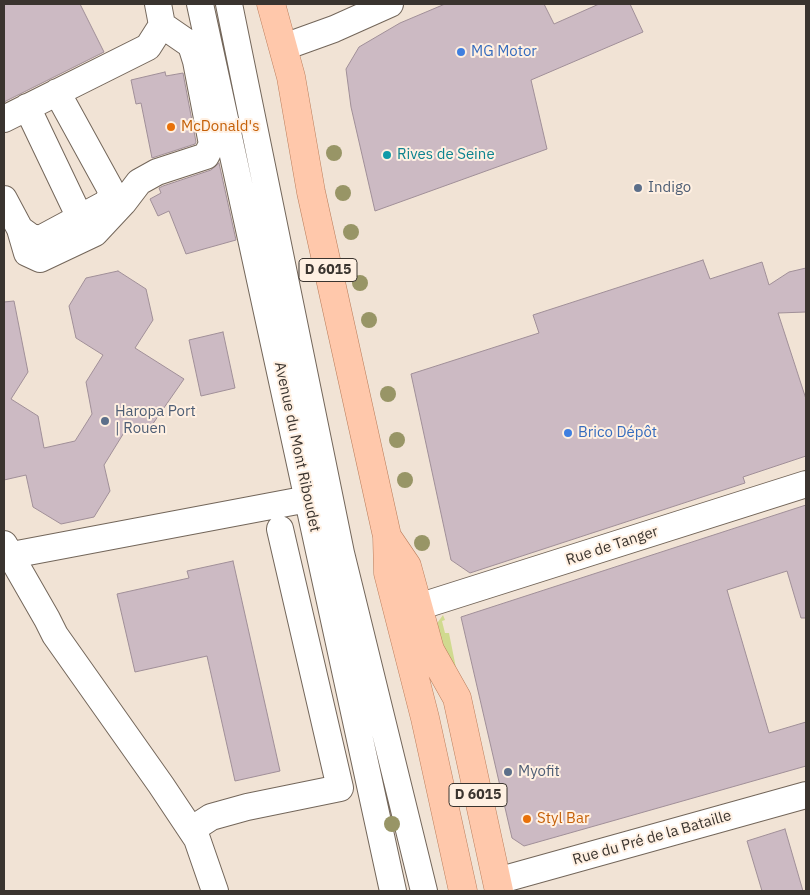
<!DOCTYPE html>
<html>
<head>
<meta charset="utf-8">
<style>
  body { margin:0 }
  #map { position:relative; width:810px; height:895px; overflow:hidden; background:#f1e3d5; font-family:"IBM Plex Sans",sans-serif }
  canvas { display:block }
  .frame { position:absolute; inset:0; border:5px solid #3a342f; pointer-events:none }
</style>
</head>
<body>
<div id="map">
<canvas width="810" height="895"></canvas>
<div class="frame"></div>
</div>
<script>
const g = document.querySelector('canvas').getContext('2d');
g.lineJoin = 'round';
function fillPath(path, color) {
  g.fillStyle = color;
  g.fill(path, 'evenodd');
}
function shape(rows) {
  const path = new Path2D();
  for (const r of rows) {
    path.moveTo(r[0], r[1]);
    for (let i = 2; i < r.length; i += 2) path.lineTo(r[i], r[i + 1]);
  }
  return path;
}
function stroke(path, color, width, dash) {
  g.strokeStyle = color;
  g.lineWidth = width;
  g.lineCap = dash ? 'butt' : 'round';
  g.setLineDash(dash || []);
  g.stroke(path);
}
function write(font, color, halo, rows, align = 'center') {
  g.font = font + ' "IBM Plex Sans",sans-serif';
  g.lineWidth = 4;
  g.setLineDash([]);
  g.textBaseline = 'middle';
  g.strokeStyle = halo;
  g.fillStyle = color;
  for (const [text, x, y, turn = 0] of rows) {
    g.save();
    g.translate(x, y);
    g.rotate((+turn || 0) * Math.PI / 180);
    g.textAlign = isNaN(turn) ? turn : align;
    if (halo) g.strokeText(text, 0, 0);
    g.fillText(text, 0, 0);
    g.restore();
  }
}
fillPath(shape([
  [443,615,445,620,442,621,445,633,449,633,460,688,435,626]
]), '#d0da8f');
const building = shape([
  [4,4,80,4,104,52,4,102,4,4],
  [445,4,544,4,554,24,599,4,630,4,643,32,531,80,547,149,375,211,351,107,346,69,359,47,400,23,445,4],
  [165,72,166,76,183,73,196,142,195,144,152,158,141,103,136,104,131,80,165,72],
  [219,163,236,240,186,254,169,211,158,216,150,199,161,193,159,188,163,186,211,170,219,163],
  [703,260,710,279,762,262,769,285,789,272,806,268,806,312,778,313,806,399,806,456,743,477,745,483,470,573,451,560,411,374,539,333,533,315,703,260],
  [118,271,146,289,153,320,135,348,184,379,152,425,125,431,104,465,110,491,94,517,61,524,33,507,26,475,4,480,4,302,14,301,28,372,11,399,38,416,44,448,75,441,92,414,86,382,103,355,76,338,69,306,86,278,118,271],
  [223,332,235,388,201,396,189,340,223,332],
  [806,505,806,618,801,618,787,571,727,590,769,733,806,722,806,766,524,846,512,838,461,617,806,505],
  [233,561,280,771,235,781,207,656,135,672,117,594,189,578,187,571,233,561],
  [785,829,803,891,762,891,747,841,785,829]
]);
fillPath(building, '#ccbac3');
stroke(building, '#a08f98', 1);
const minor = shape([
  [200,4,393,891],
  [229,4,341,553,424,891],
  [284,47,334,29,390,4],
  [27,107,80,218],
  [4,119,148,47,162,25,158,4],
  [4,199,20,229,27,253,40,259,95,233,123,203,139,182,157,172,206,156,212,144,196,61,191,45,162,25],
  [20,229,31,237,40,239,107,203,112,192,57,92],
  [4,544,47,619,55,635,161,785,197,839,215,891],
  [12,555,308,499],
  [418,607,806,484],
  [191,830,211,817,247,807,340,788,280,529],
  [497,881,806,795]
]);
const major = shape([
  [271,4,291,77,311,192,387,536,388,573,425,718,463,891],
  [388,538,407,566,430,650,457,698,499,891]
]);
stroke(minor, '#73665a', 28);
stroke(major, '#ba7d5b', 29);
stroke(minor, '#fff', 26);
stroke(major, '#ffc8ab', 28);
g.fillStyle = '#989566';
for (const [x, y] of [
  [334,153],
  [343,193],
  [351,232],
  [360,283],
  [369,320],
  [388,394],
  [397,440],
  [405,480],
  [422,543],
  [392,824]
]) {
  g.beginPath();
  g.arc(x, y, 8, 0, 2 * Math.PI);
  g.fill();
}
for (const [x, y, r, color] of [
  [461,52,5,"#3f7fe0"],
  [171,127,5,"#e8710a"],
  [387,155,5,"#0f9aa8"],
  [638,188,5,"#5c6f8a"],
  [105,421,5,"#5c6f8a"],
  [568,433,5,"#3f7fe0"],
  [508,772,5,"#5c6f8a"],
  [527,819,5,"#e8710a"]
]) {
  const dot = new Path2D();
  dot.arc(x, y, r, 0, 2 * Math.PI);
  g.fillStyle = color;
  g.fill(dot);
  stroke(dot, '#fff0e2', 2);
}
for (const [x, y, w] of [
  [328,270,58],
  [478,795,58]
]) {
  const box = new Path2D();
  box.roundRect(x - w / 2, y - 11.5, w, 23, 4);
  g.fillStyle = '#fff0e2';
  g.fill(box);
  stroke(box, '#3a342f', 1);
}
write('bold 14px', '#3a342f', null, [
  ["D 6015",328,270],
  ["D 6015",478,795]
]);
write('15px', '#366cbe', '#fff0e2', [
  ["MG Motor",471,52],
  ["Brico Dépôt",578,433]
], 'left');
write('15px', '#c56008', '#fff0e2', [
  ["McDonald's",181,127],
  ["Styl Bar",537,819]
], 'left');
write('15px', '#0d838f', '#fff0e2', [
  ["Rives de Seine",397,155]
], 'left');
write('15px', '#4e5e75', '#fff0e2', [
  ["Indigo",648,188],
  ["Haropa Port",115,412],
  ["| Rouen",115,429],
  ["Myofit",518,772]
], 'left');
write('15px', '#3a342f', '#fff0e2', [
  ["Avenue du Mont Riboudet",297,447,78],
  ["Rue de Tanger",612,546,-18],
  ["Rue du Pré de la Bataille",652,838,-16]
]);
</script>
</body>
</html>
